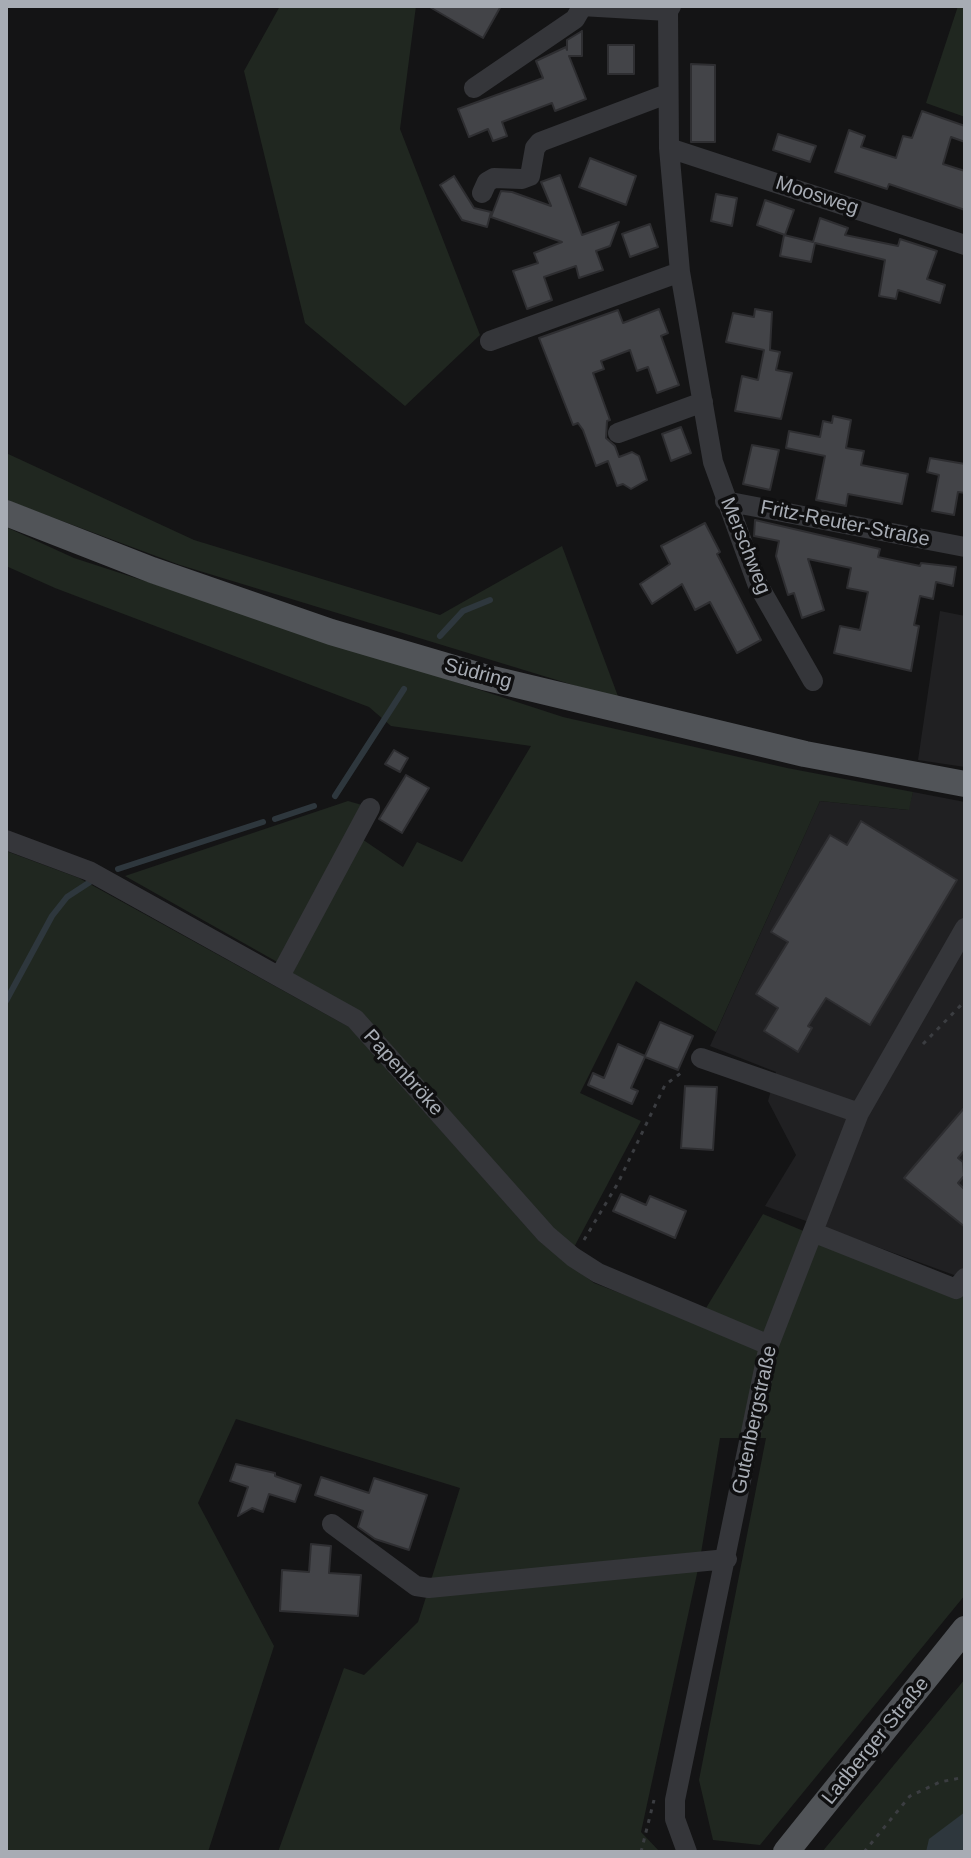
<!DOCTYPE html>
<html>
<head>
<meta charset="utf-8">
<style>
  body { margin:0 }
  #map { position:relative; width:971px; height:1858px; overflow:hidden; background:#141415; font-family:Helvetica,sans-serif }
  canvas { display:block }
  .frame { position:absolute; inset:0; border:8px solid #a7acb4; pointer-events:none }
</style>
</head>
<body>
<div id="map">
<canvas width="971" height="1858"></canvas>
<div class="frame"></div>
</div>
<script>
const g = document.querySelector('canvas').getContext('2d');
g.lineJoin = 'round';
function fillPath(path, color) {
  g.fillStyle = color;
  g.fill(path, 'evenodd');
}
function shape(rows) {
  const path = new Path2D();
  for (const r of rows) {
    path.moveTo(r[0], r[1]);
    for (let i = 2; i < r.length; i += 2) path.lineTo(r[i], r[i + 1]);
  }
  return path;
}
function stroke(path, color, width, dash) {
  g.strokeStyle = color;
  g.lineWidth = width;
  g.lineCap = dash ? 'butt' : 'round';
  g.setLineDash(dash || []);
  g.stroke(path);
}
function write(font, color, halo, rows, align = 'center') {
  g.font = font + ' Helvetica,sans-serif';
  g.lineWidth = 7;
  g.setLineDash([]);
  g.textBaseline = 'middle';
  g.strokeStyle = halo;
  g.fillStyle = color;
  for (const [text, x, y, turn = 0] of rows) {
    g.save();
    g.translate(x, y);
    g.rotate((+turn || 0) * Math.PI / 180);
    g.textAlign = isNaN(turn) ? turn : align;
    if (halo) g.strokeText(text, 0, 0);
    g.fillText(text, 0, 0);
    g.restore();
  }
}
fillPath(shape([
  [940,611,965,616,965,767,918,760],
  [913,792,965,802,965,1279,765,1206,796,1155,768,1101,776,1072,710,1046,820,801,908,810]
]), '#202022');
fillPath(shape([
  [280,6,416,6,400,129,480,335,405,406,305,323,244,71],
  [958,6,965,6,965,117,926,103],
  [6,453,194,540,440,615,562,546,619,699,180,565,6,500],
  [6,527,74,558,563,717,787,768,913,792,909,810,820,801,716,1032,636,981,580,1093,641,1121,572,1251,360,1012,292,974,362,839,403,867,417,842,462,862,531,746,391,726,369,707,55,588,6,566],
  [348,801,362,805,279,963,125,876],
  [6,851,79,878,349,1027,539,1241,594,1283,697,1323,763,1214,956,1295,965,1295,965,1595,760,1845,713,1840,699,1780,766,1438,720,1438,701,1553,431,1580,460,1488,236,1419,198,1503,274,1646,208,1852,6,1852],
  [698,1569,641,1832,660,1852,278,1852,344,1668,364,1675,418,1622,426,1597],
  [965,1679,965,1852,822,1852]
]), '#202720');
fillPath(shape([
  [965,1812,965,1852,926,1852,929,1839]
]), '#2e373d');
stroke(shape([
  [440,636,463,611,490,600],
  [335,796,404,689],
  [275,819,314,806],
  [118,869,263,822],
  [6,1001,52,916,67,897,90,882]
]), '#2e373d', 6);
const building = shape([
  [428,6,501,6,483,38,428,6],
  [582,31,582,56,569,56,586,99,555,111,552,103,502,122,507,136,493,141,488,129,469,137,458,109,543,78,536,61,566,47,567,50,567,40,582,31],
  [608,45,634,45,634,74,608,74,608,45],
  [691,64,715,65,715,142,691,142,691,64],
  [922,111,965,126,965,142,951,137,943,164,965,171,965,210,889,184,887,189,835,172,849,130,865,136,861,147,896,158,903,136,912,138,922,111],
  [778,134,816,146,810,162,773,150,778,134],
  [590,158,636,176,626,205,579,187,590,158],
  [560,175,582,235,619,222,610,246,596,251,603,270,579,278,576,266,544,277,552,300,527,309,513,271,538,263,534,253,562,242,491,217,501,191,512,192,551,206,541,182,560,175],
  [454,176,474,208,491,212,487,227,462,220,440,185,454,176],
  [716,194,737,198,732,226,711,221,716,194],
  [765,200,794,210,785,235,757,225,765,200],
  [820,218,848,228,845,235,898,246,900,239,937,251,927,279,945,285,940,303,898,290,896,299,879,296,885,260,815,243,811,262,780,256,784,235,813,242,820,218],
  [650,224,658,247,630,257,622,234,650,224],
  [659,309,668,333,661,336,679,385,657,393,648,367,637,371,630,350,601,361,604,369,593,373,610,420,607,421,606,438,615,446,619,457,632,452,639,456,647,480,631,489,623,484,617,486,608,461,596,466,583,430,578,423,573,425,539,338,618,310,623,323,659,309],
  [755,309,772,312,770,350,780,352,776,370,792,373,781,419,735,411,742,376,758,380,764,350,726,342,733,313,754,317,755,309],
  [833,416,851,420,846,448,864,451,861,465,908,474,902,504,848,494,846,506,816,500,825,456,786,448,789,431,820,437,823,421,832,423,833,416],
  [681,427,691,453,671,461,662,434,681,427],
  [752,445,779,450,770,490,743,484,752,445],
  [930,458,965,464,965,493,958,492,954,515,932,511,939,475,927,472,930,458],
  [755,520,880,549,878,557,920,566,921,563,956,567,953,586,936,582,933,599,920,596,914,625,919,626,911,671,834,653,840,626,860,630,868,592,847,588,851,568,808,559,824,610,802,618,794,593,788,595,776,556,779,541,754,536,755,520],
  [705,523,720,552,717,554,761,640,737,653,710,602,695,610,682,584,652,604,640,584,670,564,661,546,705,523],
  [394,750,408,758,400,772,385,764,394,750],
  [406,775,429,788,402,833,379,819,406,775],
  [861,821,957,880,870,1025,826,998,808,1026,812,1028,798,1052,764,1031,778,1008,756,994,788,942,771,932,830,835,847,845,861,821],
  [660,1022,693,1036,678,1070,645,1057,631,1088,638,1091,632,1104,588,1085,593,1073,604,1078,618,1044,645,1056,660,1022],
  [685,1086,717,1087,713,1150,681,1148,685,1086],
  [965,1107,965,1150,958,1158,963,1162,964,1176,958,1183,965,1190,965,1227,904,1178,965,1107],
  [621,1194,646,1205,650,1196,686,1211,675,1238,613,1211,621,1194],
  [236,1464,275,1473,275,1476,301,1485,295,1502,269,1494,263,1512,252,1508,238,1516,248,1487,230,1481,236,1464],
  [321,1477,369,1493,374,1478,427,1495,409,1550,375,1539,358,1527,363,1511,315,1495,321,1477],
  [311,1544,331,1546,329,1573,361,1575,358,1616,280,1611,282,1570,309,1572,311,1544]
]);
fillPath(building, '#434448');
stroke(building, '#2e2e31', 2);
stroke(shape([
  [923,1044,965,1001],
  [584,1240,618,1183,665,1085,685,1070],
  [641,1852,654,1800],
  [864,1852,910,1796,940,1782,965,1777]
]), '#3b3d41', 3, [4, 6]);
stroke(shape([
  [581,6,668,11],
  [671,6,668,11,669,148,680,272,713,462,757,583,813,681],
  [474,88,575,19,582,7],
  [669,148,965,245],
  [482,193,487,182,494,178,522,179,530,176,535,148,540,142,667,94],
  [490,341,680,272],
  [618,433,703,402],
  [725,501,965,547],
  [6,840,89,871,355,1019,546,1234,573,1257,598,1273,769,1345],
  [280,976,370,808],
  [701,1058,859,1113],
  [815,1233,956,1289,965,1278],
  [332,1524,416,1586,429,1588,727,1559],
  [687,1852,675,1819,675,1800,769,1345,859,1113,965,928]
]), '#35363a', 20);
stroke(shape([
  [6,513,152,570,331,632,484,677,805,754,965,784],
  [786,1852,965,1629]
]), '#515458', 26);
write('20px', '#a7acb4', '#0f0f10', [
  ["Moosweg",817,196,18],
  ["Fritz-Reuter-Straße",845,524,11],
  ["Merschweg",745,546,68],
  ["Südring",478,674,15],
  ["Papenbröke",403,1073,48],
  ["Gutenbergstraße",755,1420,-78],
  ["Ladberger Straße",876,1741,-51]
]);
</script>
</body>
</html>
